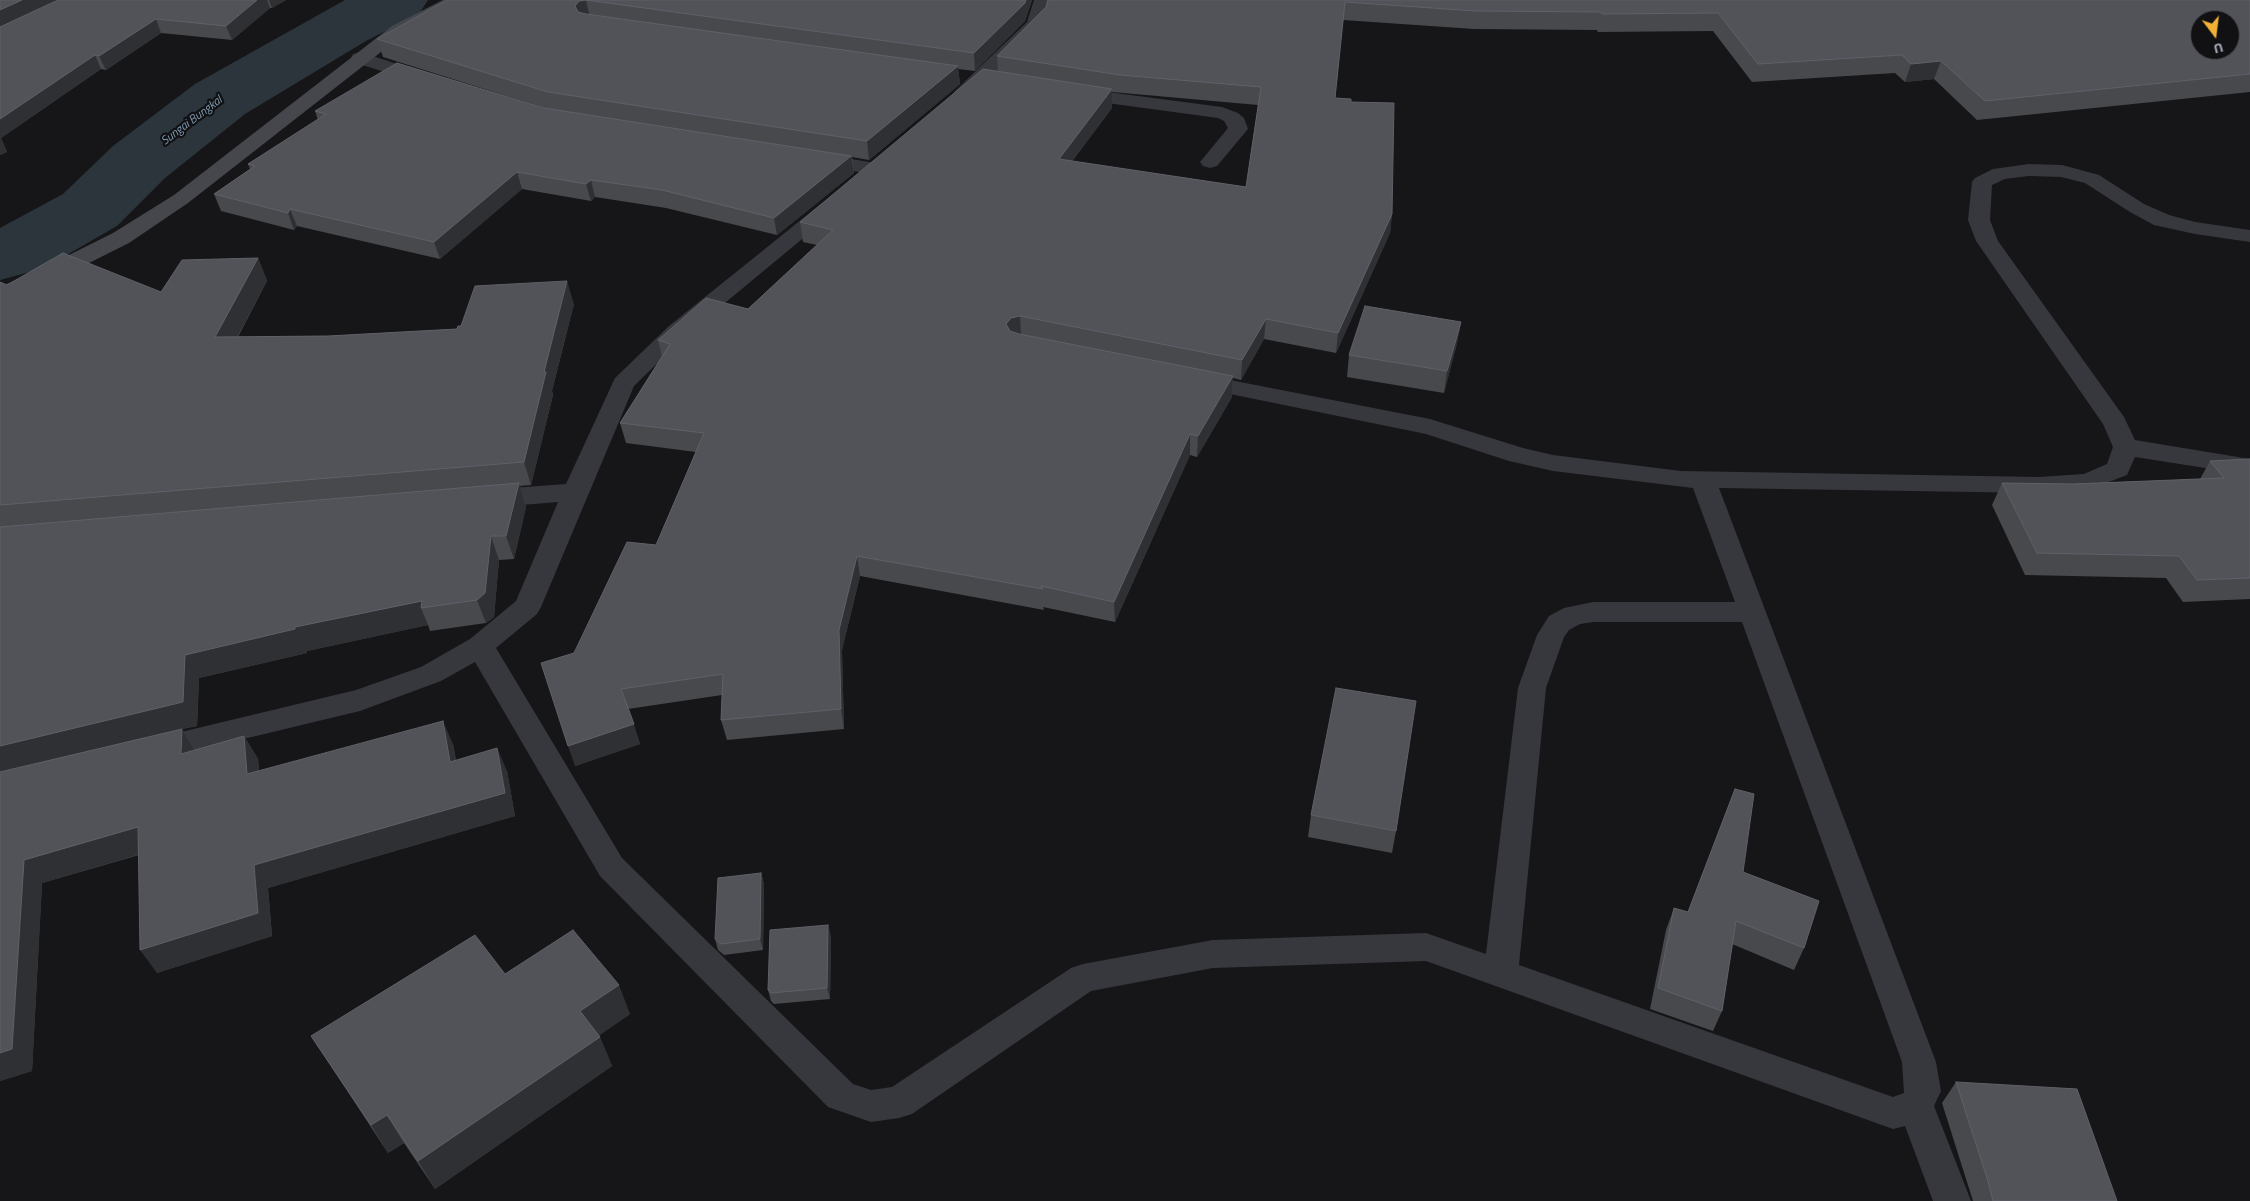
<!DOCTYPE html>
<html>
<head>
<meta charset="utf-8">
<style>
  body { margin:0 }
  #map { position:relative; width:2250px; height:1201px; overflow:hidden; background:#161618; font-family:"Titillium Web",sans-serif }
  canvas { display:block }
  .north { position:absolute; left:2190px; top:10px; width:50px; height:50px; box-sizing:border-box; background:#111113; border:1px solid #4d4f55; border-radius:50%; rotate:165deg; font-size:14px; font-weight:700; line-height:20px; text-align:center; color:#a8adb8 }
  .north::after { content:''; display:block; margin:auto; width:18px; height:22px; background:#f2b134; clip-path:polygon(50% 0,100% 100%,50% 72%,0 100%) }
</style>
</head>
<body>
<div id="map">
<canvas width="2250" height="1201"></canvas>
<div class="north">U</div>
</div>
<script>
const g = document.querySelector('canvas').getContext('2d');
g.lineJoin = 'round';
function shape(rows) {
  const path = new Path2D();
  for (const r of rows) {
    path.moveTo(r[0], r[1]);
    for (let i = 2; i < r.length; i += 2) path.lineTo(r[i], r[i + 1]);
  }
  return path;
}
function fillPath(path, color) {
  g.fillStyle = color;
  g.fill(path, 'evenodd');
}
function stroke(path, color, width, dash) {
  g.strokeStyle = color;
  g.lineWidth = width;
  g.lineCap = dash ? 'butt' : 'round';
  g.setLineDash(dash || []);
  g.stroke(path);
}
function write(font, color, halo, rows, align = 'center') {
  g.font = font + ' "Titillium Web",sans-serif';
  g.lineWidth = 4.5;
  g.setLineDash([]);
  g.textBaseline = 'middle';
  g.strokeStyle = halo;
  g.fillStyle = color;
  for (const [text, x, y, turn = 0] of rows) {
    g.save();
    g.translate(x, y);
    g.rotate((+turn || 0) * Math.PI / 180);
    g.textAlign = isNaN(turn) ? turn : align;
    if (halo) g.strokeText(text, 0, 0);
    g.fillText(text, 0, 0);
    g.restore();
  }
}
fillPath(shape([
  [345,0,428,0,419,14,366,41,245,114,165,178,117,226,44,268,0,280,0,228,63,194,113,146,195,84,345,0]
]), '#2c353c');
fillPath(shape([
  [1034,0,1052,0,1042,28,970,98,963,100,956,98,953,94,956,90,1027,22,1034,0],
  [360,52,432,75,435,79,432,83,425,85,353,62,351,58,353,54,360,52],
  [1077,88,1222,107,1238,113,1244,118,1248,129,1217,166,1210,168,1203,166,1200,162,1228,128,1224,121,1218,118,1070,98,1067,94,1070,90,1077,88],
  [817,153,875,163,882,165,885,169,882,173,875,175,810,163,807,159,810,155,817,153],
  [2029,164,2062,165,2099,175,2144,204,2169,215,2195,222,2250,230,2250,242,2195,234,2154,225,2130,212,2085,183,2061,177,2029,176,2005,179,1992,185,1990,220,1998,241,2124,417,2135,440,2250,459,2250,475,2135,457,2127,475,2088,490,2039,493,1719,488,1936,1062,1941,1091,1934,1106,1971,1201,1933,1201,1905,1126,1893,1129,1426,961,1213,968,1091,991,912,1114,899,1118,871,1122,828,1107,600,876,475,662,441,681,360,711,152,761,141,758,137,750,141,742,152,739,356,690,421,667,470,639,516,601,558,502,485,508,476,505,472,499,476,493,485,490,566,484,615,378,669,326,822,203,829,201,836,203,840,207,836,211,685,336,634,386,541,607,537,614,496,648,622,858,853,1084,871,1090,892,1087,1071,968,1083,964,1213,940,1426,933,1486,954,1518,688,1537,635,1549,616,1564,608,1593,602,1735,602,1693,488,1553,471,1509,461,1426,434,1186,385,1182,380,1186,375,1194,373,1430,419,1523,448,1553,455,1681,471,2039,477,2084,474,2107,464,2113,447,2103,424,1976,241,1968,220,1972,182,1975,178,1993,169,2029,164],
  [1593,622,1742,622,1902,1062,1904,1093,1893,1097,1519,965,1546,688,1564,637,1569,630,1580,624,1593,622]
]), '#37383d');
fillPath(shape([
  [443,0,466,0,463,4,404,34,188,203,129,243,55,280,0,302,0,287,39,270,113,233,174,195,392,26,443,0]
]), '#45474d');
fillPath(shape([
  [0,0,35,11,58,0,286,0,272,8,270,8,232,40,161,33,106,70,101,69,1,138,7,152,0,155],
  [447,0,1032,0,1025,21,975,71,958,69,960,84,869,160,852,157,854,173,777,235,666,208,595,197,591,201,522,189,440,259,297,226,294,230,221,211,214,194,250,169,248,164,318,120,315,111,548,109,383,57,377,39],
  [1048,0,2250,0,2250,92,1977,120,1934,79,1905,82,1895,73,1752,82,1713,31,1598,32,1597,30,1474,29,1343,20,1335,98,1351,102,1392,214,1390,233,1336,353,1264,339,1241,380,1233,378,1232,397,1197,457,1190,455,1115,622,1043,607,1044,610,860,576,842,650,844,729,727,740,721,720,722,695,628,709,640,744,575,766,574,653,656,545,696,452,626,443,620,423,662,356,658,340,748,309,817,245,803,242,800,222,998,71,997,56,1046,7],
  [1112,92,1258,105,1246,187,1072,161,1112,108],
  [258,258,267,281,238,337,328,336,457,329,461,326,574,304,552,391,553,395,531,485,520,486,526,507,514,559,499,560,494,617,486,623,430,631,428,625,307,651,307,653,199,678,197,726,182,729,194,750,244,736,258,759,259,771,453,744,456,760,507,771,515,816,268,888,272,936,157,973,139,855,42,883,32,1071,0,1081,0,282,7,285,161,292],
  [1461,322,1457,343,1444,393,1347,377,1349,355],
  [2250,459,2250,599,2183,602,2166,578,2025,575,1992,505,2002,483,2073,484,2200,479,2210,461],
  [1735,789,1743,872,1804,948,1794,970,1732,944,1722,1011,1713,1031,1650,1009,1666,930,1674,908,1688,912],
  [1311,815,1396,831,1392,853,1308,837],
  [761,873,764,884,763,950,724,955,718,950,715,939],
  [831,936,830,999,774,1004,771,1001,768,990],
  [505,974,630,1014,599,1035,612,1066,435,1189,404,1143,388,1153,311,1036],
  [1956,1082,2117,1201,1973,1201,1942,1103]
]), '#47494d');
fillPath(shape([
  [22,0,57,0,0,28,0,10],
  [257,0,267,0,270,8,232,40,226,26],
  [269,0,286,0,272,8],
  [586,0,590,18,580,24,575,6,579,1],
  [1026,0,1032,0,1025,21,975,71,974,53],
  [156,19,161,33,106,70,99,56],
  [95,55,101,69,1,138,7,152,0,155,0,119],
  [1941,61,1934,79,1905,82,1911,64],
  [958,66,960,84,869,160,867,141],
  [1112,89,1112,108,1060,178,1059,159],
  [851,156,854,173,777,235,774,218],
  [517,172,522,189,440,259,434,242],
  [591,180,595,197,591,201,586,184],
  [290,209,297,226,294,230,288,213],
  [1392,214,1390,233,1336,353,1338,333],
  [258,258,267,281,225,360,215,337],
  [567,281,574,304,552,391,553,395,531,485,524,462,544,372],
  [1020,316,1021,336,1013,338,1006,324,1011,318],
  [1266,319,1264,339,1241,380,1242,360],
  [1461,322,1457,343,1444,393,1447,371],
  [1233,376,1232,397,1197,457,1198,436],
  [1190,434,1190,455,1115,622,1114,602],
  [519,483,526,507,514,559,506,536],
  [491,536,499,560,494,617,486,623,477,600],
  [857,556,860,576,842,650,844,729,841,709,839,630],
  [422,601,421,608,428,625,307,651,307,653,199,678,197,726,182,729,196,753,0,774,0,746,185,655,295,627],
  [443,721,453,744,460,785,450,762],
  [634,724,640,744,575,766,568,746],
  [244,736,258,759,261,797,247,774],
  [497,748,507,771,515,816,268,888,272,936,157,973,140,950,254,865],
  [138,827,154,850,42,883,32,1071,0,1081,0,1053,24,860],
  [761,873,764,884,763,950,760,939],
  [828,925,831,936,830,999,827,988],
  [619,985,630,1014,593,1040,580,1011],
  [600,1037,612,1066,435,1189,418,1161],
  [387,1115,404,1143,388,1153,371,1125]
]), '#2f3033');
const building = shape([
  [0,0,22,0,0,10,0,0],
  [58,0,257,0,226,26,156,19,99,56,95,55,0,119,0,27,58,0],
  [447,0,1026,0,1025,3,974,53,586,0,579,1,575,6,578,12,586,14,958,66,867,141,548,92,377,39,447,0],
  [1048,0,2250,0,2250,74,1985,101,1941,61,1911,64,1902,55,1758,64,1718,13,1602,14,1601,12,1476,11,1345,2,1335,98,1351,99,1351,102,1394,103,1392,214,1338,333,1266,319,1242,360,1020,316,1011,318,1006,324,1010,331,1019,334,1233,376,1198,436,1190,434,1114,602,1041,586,1043,589,857,556,839,630,841,709,721,720,723,674,621,689,634,724,568,746,541,663,574,653,627,542,656,545,704,433,620,423,670,344,658,340,706,298,748,309,833,230,800,222,983,69,1112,89,1059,159,1246,187,1261,87,1120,75,997,56,1046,7,1048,0],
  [2200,20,2230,20,2230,50,2200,50,2200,20],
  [397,63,544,108,851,156,774,218,662,190,591,180,586,184,517,172,434,242,290,209,288,213,214,194,255,166,248,164,326,114,315,111,397,63],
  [63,253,161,292,182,260,258,258,215,337,328,336,457,329,458,326,461,326,475,286,567,281,544,372,546,372,524,462,0,505,0,282,7,285,63,253],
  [1365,306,1461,322,1447,371,1349,355,1365,306],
  [2250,459,2250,578,2197,580,2179,556,2037,553,2002,483,2073,484,2224,478,2210,461,2250,459],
  [519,483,506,536,491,536,485,593,477,600,421,608,422,601,295,627,295,629,185,655,183,702,0,746,0,527,519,483],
  [1336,688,1416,701,1396,831,1311,815,1336,688],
  [443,721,450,762,497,748,505,793,254,865,258,913,140,950,138,827,24,860,12,1049,0,1053,0,772,182,729,181,754,244,736,247,774,443,721],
  [1735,789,1754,794,1743,872,1819,901,1804,948,1736,921,1722,1011,1658,988,1674,908,1688,912,1735,789],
  [761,873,760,939,721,944,715,939,718,878,761,873],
  [828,925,827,988,771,993,768,990,770,930,828,925],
  [573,930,619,985,580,1011,600,1037,418,1161,387,1115,371,1125,311,1036,475,935,505,974,573,930],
  [1956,1082,2077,1089,2117,1201,1993,1201,1988,1181,1956,1082]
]);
fillPath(building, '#525359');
stroke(building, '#5f6168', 1);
write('italic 12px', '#7f9bb3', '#111113', [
  ["Sungai Bungkal",192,121,-37]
]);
</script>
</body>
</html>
